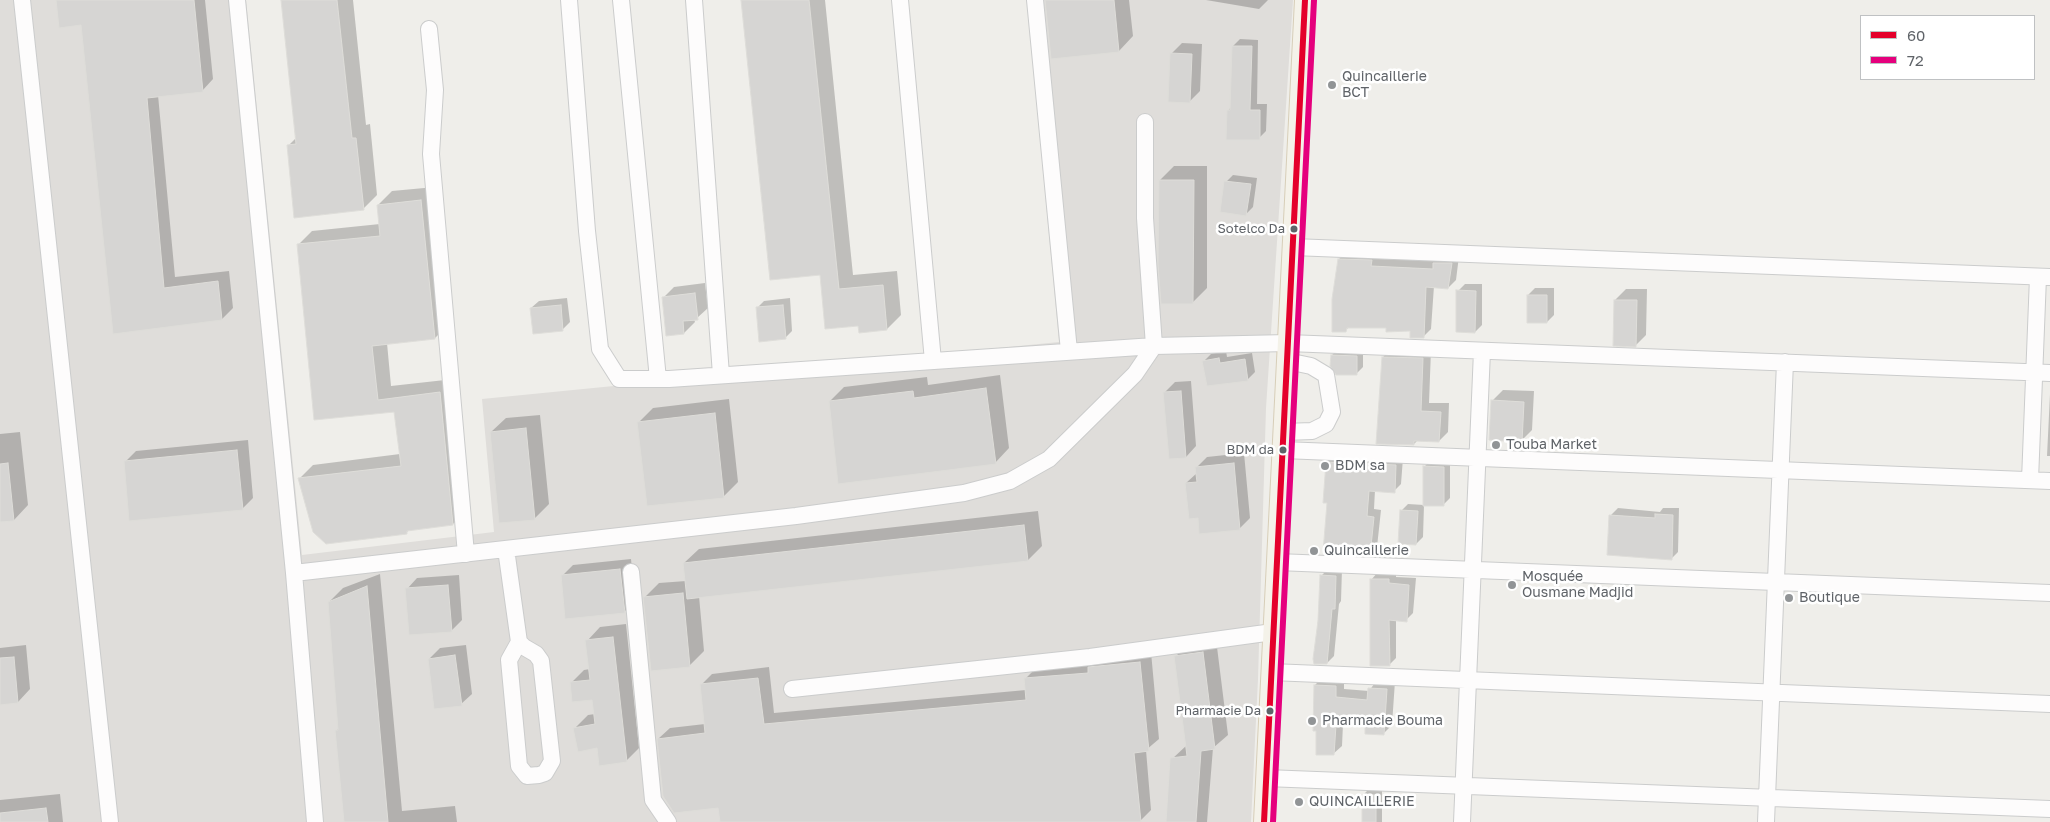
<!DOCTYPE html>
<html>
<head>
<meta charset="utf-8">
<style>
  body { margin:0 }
  #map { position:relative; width:2050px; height:822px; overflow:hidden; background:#efeeea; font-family:"Golos Text",sans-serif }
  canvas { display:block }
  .legend { position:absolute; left:1860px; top:15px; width:175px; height:65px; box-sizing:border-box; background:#fff; border:1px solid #bfc1c3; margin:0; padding:6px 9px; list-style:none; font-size:15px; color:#5f6368 }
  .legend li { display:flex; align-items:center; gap:10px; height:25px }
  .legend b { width:25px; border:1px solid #bfc1c3 }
</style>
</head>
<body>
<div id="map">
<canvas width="2050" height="822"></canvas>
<ul class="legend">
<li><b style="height:6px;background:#e4002b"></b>60</li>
<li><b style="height:6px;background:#e5007d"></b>72</li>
</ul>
</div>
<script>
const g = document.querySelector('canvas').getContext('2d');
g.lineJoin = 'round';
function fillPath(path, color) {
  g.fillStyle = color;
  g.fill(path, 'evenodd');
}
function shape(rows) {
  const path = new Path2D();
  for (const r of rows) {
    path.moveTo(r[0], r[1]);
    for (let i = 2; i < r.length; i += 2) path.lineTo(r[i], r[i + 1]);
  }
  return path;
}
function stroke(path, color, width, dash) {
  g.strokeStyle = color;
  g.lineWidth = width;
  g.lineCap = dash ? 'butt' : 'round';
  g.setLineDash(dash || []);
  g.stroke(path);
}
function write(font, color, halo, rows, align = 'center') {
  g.font = font + ' "Golos Text",sans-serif';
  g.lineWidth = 5;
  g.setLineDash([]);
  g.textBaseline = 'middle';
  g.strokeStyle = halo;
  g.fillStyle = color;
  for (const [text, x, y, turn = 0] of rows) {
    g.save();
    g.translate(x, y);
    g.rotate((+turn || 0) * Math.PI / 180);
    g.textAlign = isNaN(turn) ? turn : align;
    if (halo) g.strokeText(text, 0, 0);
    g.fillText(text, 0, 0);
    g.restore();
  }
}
fillPath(shape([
  [0,0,246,0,302,555,494,532,482,399,1059,342,1027,0,1293,0,1266,408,1258,679,1251,822,0,822]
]), '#dfddda');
fillPath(shape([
  [58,0,205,0,213,79,202,91,158,95,175,277,229,271,233,308,222,319,114,332,82,24],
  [283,0,353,0,366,125,370,124,377,195,363,209,289,145,297,137],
  [742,0,825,0,853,275,897,271,901,315,887,329,859,324,821,274],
  [1045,0,1129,0,1133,36,1119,51],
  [1206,0,1268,0,1259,9],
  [1240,39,1258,40,1257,104,1267,104,1266,131,1259,138,1228,111,1231,107,1233,46],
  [1182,43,1202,44,1200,91,1189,102,1171,54],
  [1174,166,1207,166,1207,288,1192,303,1160,180],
  [1233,175,1257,178,1253,207,1246,214,1226,182],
  [435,187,449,324,435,338,387,343,391,386,454,379,467,510,453,524,410,529,406,533,299,479,313,465,400,454,395,411,315,419,298,245,312,231,380,224,378,205,392,191],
  [1347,251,1379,253,1379,259,1437,261,1443,255,1459,256,1456,280,1448,288,1434,286,1431,329,1423,337,1411,330,1387,326,1350,326,1346,330,1339,259],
  [705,283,708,308,697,318,694,319,695,322,684,333,663,298,674,287],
  [1465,284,1482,284,1482,325,1475,332,1458,291],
  [1535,288,1554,288,1554,315,1547,322,1528,295],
  [1626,289,1647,289,1646,335,1636,345,1615,300],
  [567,298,570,322,563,329,531,308,539,301],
  [790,298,792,331,785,338,757,308,764,301],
  [1339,348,1363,349,1363,367,1356,374,1332,355],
  [1392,348,1431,350,1429,403,1449,403,1448,432,1439,441,1418,440,1414,444,1383,357],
  [1226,351,1227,357,1252,353,1255,372,1248,379,1204,361,1211,354],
  [1000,375,1009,448,995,463,830,401,844,387,927,377,928,385],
  [1191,381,1196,446,1186,457,1164,393,1175,382],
  [1503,390,1534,391,1532,430,1521,441,1492,401],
  [2050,394,2050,456,2047,456],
  [729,399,738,482,724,496,639,422,653,408],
  [540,415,549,504,535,518,491,432,506,418],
  [20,432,28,505,14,520,0,521,0,434],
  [248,440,253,498,242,509,125,462,136,451],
  [1244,453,1250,518,1240,528,1199,517,1186,483,1197,473,1196,468,1207,457],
  [1334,455,1403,458,1401,484,1394,491,1375,490,1374,509,1381,510,1377,547,1370,554,1329,502,1327,462],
  [1431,460,1450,460,1450,498,1443,505,1424,505,1423,537,1416,544,1401,511,1408,504,1424,505,1424,467],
  [1618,508,1660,512,1663,508,1679,508,1678,552,1671,559,1651,558,1651,556,1611,515],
  [1038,511,1042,546,1028,560,699,596,704,651,690,665,652,669,645,597,659,583,686,581,684,563,699,549],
  [631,559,635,601,624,612,562,576,573,565],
  [1328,569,1342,569,1341,601,1339,604,1334,656,1327,663,1315,663,1321,576],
  [1378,572,1396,573,1396,577,1416,578,1413,613,1406,620,1396,620,1396,658,1389,665,1371,580],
  [380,574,402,811,455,806,457,822,345,822,337,730,339,728,329,602,343,588],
  [459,575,462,620,452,630,407,589,417,578],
  [626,624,639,748,626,761,598,747,575,728,588,715,595,714,593,698,571,683,584,670,590,669,587,641,600,627],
  [1216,639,1228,735,1213,748,1207,822,1167,822,1172,759,1187,745,1176,656,1189,643],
  [26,645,30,689,18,702,0,704,0,648],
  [466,645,472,694,461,704,429,659,440,648],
  [1151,652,1159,739,1146,750,1151,810,1140,821,721,822,719,807,658,739,670,728,705,724,701,685,712,674,769,667,774,713,1026,690,1026,678,1037,667],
  [1323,677,1344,678,1344,689,1369,691,1377,680,1395,681,1392,725,1384,733,1366,726,1343,724,1342,746,1333,754,1315,685],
  [1370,788,1382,788,1382,822,1363,822,1363,795],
  [60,794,63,822,0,822,0,800]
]), '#0003');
const building = shape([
  [56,0,194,0,203,92,147,98,164,288,218,281,222,320,113,334,81,25,59,28,56,0],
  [281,0,337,0,352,138,356,138,364,210,294,218,287,145,296,144,281,0],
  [741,0,809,0,839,289,883,285,887,330,859,333,858,326,825,329,820,275,770,280,741,0],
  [1045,0,1114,0,1119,52,1051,59,1045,0],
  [1232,46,1252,46,1250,110,1260,110,1260,140,1226,140,1227,110,1230,110,1232,46],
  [1170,53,1192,54,1190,103,1168,102,1170,53],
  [1159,180,1194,180,1193,304,1161,304,1158,264,1159,180],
  [1224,181,1251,184,1246,216,1220,212,1224,181],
  [421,200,435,339,372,346,378,400,440,392,453,525,407,531,407,534,326,544,313,532,298,478,401,466,394,412,314,420,297,244,380,236,377,205,421,200],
  [1338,259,1372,260,1371,266,1433,269,1433,263,1452,263,1448,289,1426,287,1424,338,1410,338,1410,331,1386,332,1386,328,1347,328,1346,332,1332,332,1332,299,1338,259],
  [1456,290,1476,291,1475,333,1456,332,1456,290],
  [695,293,698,320,683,321,684,334,666,336,662,297,695,293],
  [1527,295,1547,295,1547,323,1527,323,1527,295],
  [1614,300,1637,300,1636,347,1613,346,1614,300],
  [561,305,563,331,533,334,530,308,561,305],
  [783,305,786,339,759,342,756,307,783,305],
  [1331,355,1357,356,1357,375,1336,375,1330,366,1331,355],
  [1382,357,1423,358,1421,411,1441,412,1439,442,1414,441,1414,445,1376,444,1382,357],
  [1219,358,1220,363,1245,359,1248,381,1207,386,1202,361,1219,358],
  [986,388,996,464,838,484,829,401,913,391,914,398,986,388],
  [1181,391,1186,458,1169,459,1163,392,1181,391],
  [1491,400,1524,402,1522,442,1489,440,1491,400],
  [715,413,724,498,647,506,637,422,715,413],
  [526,428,535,520,499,523,490,432,526,428],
  [237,450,243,510,129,521,124,461,237,450],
  [1326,462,1396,465,1395,493,1369,491,1367,516,1374,517,1370,556,1323,552,1327,503,1323,503,1326,462],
  [8,463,14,521,0,522,0,464,8,463],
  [1234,463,1240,530,1199,534,1198,518,1189,519,1185,483,1197,482,1195,467,1234,463],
  [1423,466,1444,467,1444,506,1423,506,1423,466],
  [1400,510,1418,511,1416,545,1398,544,1400,510],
  [1655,514,1673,515,1672,560,1607,555,1609,515,1655,518,1655,514],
  [1024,525,1028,561,687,599,683,563,1024,525],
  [620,569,625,613,565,619,561,575,620,569],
  [1320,575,1336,576,1335,609,1332,609,1327,664,1314,664,1313,659,1318,621,1320,575],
  [1370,579,1389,579,1389,583,1409,585,1407,622,1389,620,1390,666,1370,666,1370,579],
  [448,585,452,632,409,635,405,588,448,585],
  [367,586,388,822,344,822,335,730,338,730,328,602,367,586],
  [683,593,690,667,651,671,643,597,683,593],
  [613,637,627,762,599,766,597,748,578,752,573,728,595,724,592,700,572,702,570,682,590,680,585,640,613,637],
  [1203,652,1215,749,1201,751,1196,822,1166,822,1170,758,1187,756,1174,656,1203,652],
  [455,655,462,706,434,709,428,659,455,655],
  [14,657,18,703,0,705,0,658,14,657],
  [1140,662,1149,751,1134,753,1141,822,720,822,718,808,674,813,663,796,657,739,705,733,700,684,758,678,764,724,1026,700,1024,678,1088,673,1088,667,1140,662],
  [1314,685,1336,686,1336,697,1367,700,1368,688,1387,689,1384,735,1365,734,1365,727,1336,725,1334,755,1316,755,1316,731,1313,731,1314,685],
  [1362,795,1376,795,1376,822,1362,822,1362,795],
  [46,808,48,822,0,822,0,813,46,808]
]);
fillPath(building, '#d6d5d3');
stroke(building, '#deddd9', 1);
const minor = shape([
  [22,0,110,822],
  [237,0,294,573,315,822],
  [569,0,587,231,600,349,619,379,669,379,1154,346,1288,343,2050,373],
  [621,0,658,379],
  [694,0,721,375],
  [900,0,933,361],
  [1035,0,1069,351],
  [429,29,435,90,431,154,466,554],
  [1293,247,2050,277],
  [1284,432,1312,431,1326,424,1332,412,1326,375,1311,366,1287,361],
  [1283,450,2050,481],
  [2030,480,2038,277],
  [506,549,519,642,509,660,519,766,527,776,539,775,545,773,552,761,541,661,536,654,524,647,519,642],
  [1277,562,2050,593],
  [631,572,653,800,668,822],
  [294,573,796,516,964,493,1010,481,1049,459,1135,374,1154,346,1145,218,1145,122],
  [1271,672,2050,704],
  [792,689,1090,657,1273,632],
  [1266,778,2050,809],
  [1462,822,1482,351],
  [1766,822,1785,362]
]);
const major = shape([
  [1264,822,1305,0]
]);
stroke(minor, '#cbcccc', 18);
stroke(major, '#d7ceb8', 22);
stroke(minor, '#fdfcfc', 16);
stroke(major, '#f4f2e9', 20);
stroke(shape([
  [1264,822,1305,0]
]), '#e4002b', 6);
stroke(shape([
  [1273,822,1314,0]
]), '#e5007d', 6);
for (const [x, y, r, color] of [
  [1332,85,5,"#919496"],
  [1294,229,4.5,"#5f6368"],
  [1496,445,5,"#919496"],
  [1283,450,4.5,"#5f6368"],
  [1325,466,5,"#919496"],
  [1314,551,5,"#919496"],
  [1512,585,5,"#919496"],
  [1789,598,5,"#919496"],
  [1270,711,4.5,"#5f6368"],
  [1312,721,5,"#919496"],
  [1299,802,5,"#919496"]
]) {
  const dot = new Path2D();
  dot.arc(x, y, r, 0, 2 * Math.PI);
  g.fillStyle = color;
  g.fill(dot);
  stroke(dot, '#fff', 2);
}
write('13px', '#5f6368', '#fff', [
  ["Sotelco Da",1285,229],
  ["BDM da",1274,450],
  ["Pharmacie Da",1261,711]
], 'right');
write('14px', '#5f6368', '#fff', [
  ["Quincaillerie",1342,77],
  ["BCT",1342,93],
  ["Touba Market",1506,445],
  ["BDM sa",1335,466],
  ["Quincaillerie",1324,551],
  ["Mosquée",1522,577],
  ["Ousmane Madjid",1522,593],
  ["Boutique",1799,598],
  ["Pharmacie Bouma",1322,721],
  ["QUINCAILLERIE",1309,802]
], 'left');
</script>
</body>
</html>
